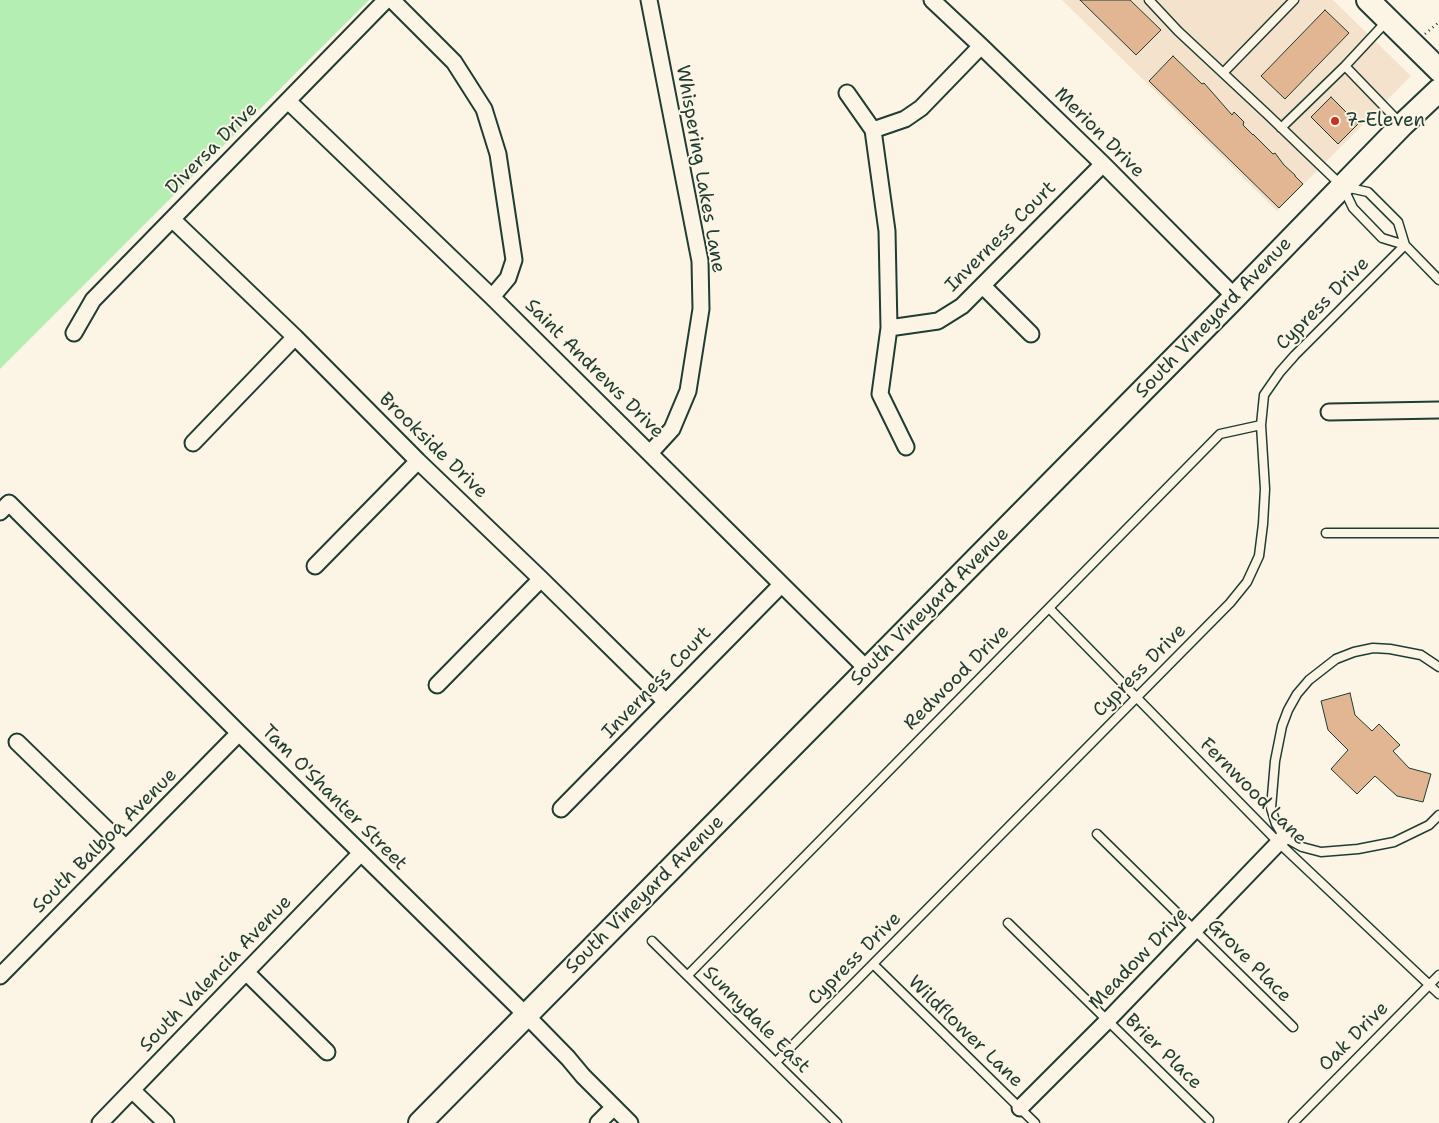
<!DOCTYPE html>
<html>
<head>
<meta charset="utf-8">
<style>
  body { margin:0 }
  canvas { display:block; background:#fcf5e5 }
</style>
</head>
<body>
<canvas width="1439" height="1123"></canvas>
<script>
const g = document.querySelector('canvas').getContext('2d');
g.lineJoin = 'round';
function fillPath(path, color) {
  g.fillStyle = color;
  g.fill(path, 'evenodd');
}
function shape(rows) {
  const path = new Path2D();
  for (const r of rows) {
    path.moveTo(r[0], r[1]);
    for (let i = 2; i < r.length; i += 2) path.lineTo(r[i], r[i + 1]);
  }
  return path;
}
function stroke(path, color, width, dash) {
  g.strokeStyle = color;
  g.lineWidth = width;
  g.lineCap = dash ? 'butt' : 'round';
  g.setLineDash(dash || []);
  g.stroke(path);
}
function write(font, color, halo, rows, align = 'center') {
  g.font = font + ' "Shantell Sans",sans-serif';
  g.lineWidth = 4;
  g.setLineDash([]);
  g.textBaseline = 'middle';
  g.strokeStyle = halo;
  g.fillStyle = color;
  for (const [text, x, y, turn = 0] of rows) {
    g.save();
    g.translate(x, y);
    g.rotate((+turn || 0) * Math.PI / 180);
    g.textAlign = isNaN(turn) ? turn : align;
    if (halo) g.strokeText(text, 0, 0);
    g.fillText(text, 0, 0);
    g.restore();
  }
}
fillPath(shape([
  [1062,0,1333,0,1411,76,1277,211]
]), '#f4e2cc');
fillPath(shape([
  [0,0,369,0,0,369]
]), '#b4eeb2');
const building = shape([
  [1080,0,1130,0,1161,30,1136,55,1080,0],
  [1325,10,1349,33,1285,99,1261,76,1325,10],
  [1173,56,1202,84,1204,83,1232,115,1234,112,1244,122,1243,125,1253,135,1253,134,1273,154,1275,153,1284,165,1295,175,1295,176,1303,184,1279,208,1149,81,1173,56],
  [1331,97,1358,124,1338,144,1311,117,1331,97],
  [1350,693,1355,715,1372,731,1379,724,1400,745,1393,751,1409,768,1431,774,1423,802,1397,796,1375,776,1357,794,1331,769,1348,750,1328,730,1321,701,1350,693]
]);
fillPath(building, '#e2b692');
stroke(building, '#1f3d34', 1);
const lane = shape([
  [1149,0,1178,31,1268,115,1343,187,1353,208,1382,238,1405,245],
  [1386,22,1345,66,1401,124],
  [1223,73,1294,0],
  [1281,128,1345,66],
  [1345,187,1368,192,1398,222,1405,245,1439,280],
  [1326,533,1439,533],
  [1049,608,1279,843,1439,994],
  [1439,667,1421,655,1390,649,1373,648,1354,652,1336,659,1309,680,1297,694,1288,710,1282,726,1275,761,1271,808,1276,824,1284,837,1302,847,1321,852,1358,849,1394,842,1429,825,1439,815],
  [1097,834,1293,1027],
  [1008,923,1209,1120],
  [652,941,837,1123],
  [873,964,1035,1123],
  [688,975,1220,434,1261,425],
  [776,1062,1230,603,1247,582,1259,556,1263,524,1265,489,1261,425,1264,395,1280,372,1295,355,1405,245],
  [1293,1123,1439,975]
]);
const street = shape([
  [392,0,454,62,484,109,498,154,514,260,508,278,492,297],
  [649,0,700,261,701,309,688,391,672,429,650,453],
  [932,0,981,46,1103,164,1235,297],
  [847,93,873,130,887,231,889,328,880,394,906,447],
  [288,101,492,297,868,670],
  [873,130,905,119,921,108,981,46],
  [172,219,295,337,418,461,541,579,666,702],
  [983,286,1031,334],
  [889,328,938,321,962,306,1103,164],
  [74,333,93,300,386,0],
  [1329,412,1439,410],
  [193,443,295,337],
  [0,512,9,503,239,733,526,1015,568,1058,583,1076,630,1123],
  [315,566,418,461],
  [437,685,541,579],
  [17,742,126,848],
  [561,809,781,585],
  [246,972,327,1052],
  [0,976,239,733],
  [132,1090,166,1123],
  [1020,1108,1107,1021,1284,837],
  [100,1123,361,853],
  [598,1123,614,1107]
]);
const secondary = shape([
  [1368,0,1439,70],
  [420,1123,1235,297,1402,125,1439,90]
]);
stroke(lane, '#1f3d34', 11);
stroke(street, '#1f3d34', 19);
stroke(secondary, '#1f3d34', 26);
stroke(shape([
  [1425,34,1439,22]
]), '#1f3d34', 2.5, [1, 4]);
stroke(lane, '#fcf5e5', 8);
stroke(street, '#fcf5e5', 15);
stroke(secondary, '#fcf5e5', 22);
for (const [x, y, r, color] of [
  [1335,121,5,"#c8321e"]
]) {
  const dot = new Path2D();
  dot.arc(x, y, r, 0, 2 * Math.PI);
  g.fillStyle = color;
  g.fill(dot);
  stroke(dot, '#fcf5e5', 2);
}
write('19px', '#1f3d34', '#fcf5e5', [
  ["7-Eleven",1345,121]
], 'left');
write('19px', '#1f3d34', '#fcf5e5', [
  ["Merion Drive",1099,133,45],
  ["Diversa Drive",212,149,-45],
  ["Whispering Lakes Lane",700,169,80],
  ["Inverness Court",1001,237,-45],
  ["Cypress Drive",1323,304,-45],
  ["South Vineyard Avenue",1214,318,-46],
  ["Saint Andrews Drive",594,369,45],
  ["Brookside Drive",433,446,44],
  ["South Vineyard Avenue",930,607,-45],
  ["Cypress Drive",1140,671,-45],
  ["Redwood Drive",957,678,-45],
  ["Inverness Court",657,683,-46],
  ["Fernwood Lane",1253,792,45],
  ["Tam O'Shanter Street",334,798,45],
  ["South Balboa Avenue",105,841,-45],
  ["South Vineyard Avenue",645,895,-45],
  ["Cypress Drive",855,959,-45],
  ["Meadow Drive",1139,959,-46],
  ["Grove Place",1249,961,45],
  ["South Valencia Avenue",216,974,-46],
  ["Sunnydale East",756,1020,45],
  ["Wildflower Lane",965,1032,44],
  ["Oak Drive",1354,1037,-45],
  ["Brier Place",1163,1052,44]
]);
</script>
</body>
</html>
